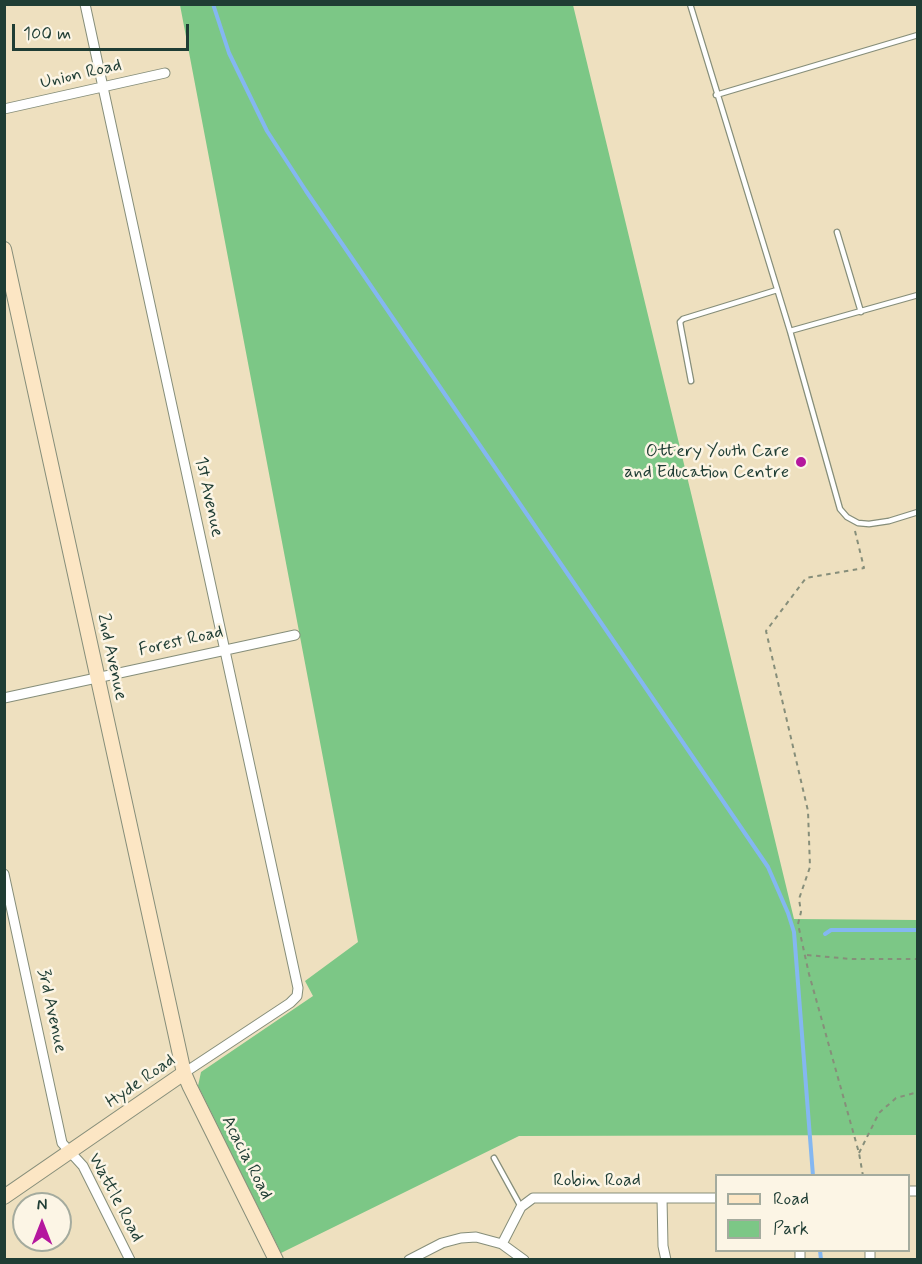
<!DOCTYPE html>
<html>
<head>
<meta charset="utf-8">
<style>
  body { margin:0 }
  #map { position:relative; width:922px; height:1264px; overflow:hidden; background:#eee0bf; font-family:Mynerve,sans-serif }
  canvas { display:block }
  .frame { position:absolute; inset:0; border:6px solid #1f3d34; pointer-events:none }
  .legend { position:absolute; left:715px; top:1174px; width:195px; height:78px; box-sizing:border-box; background:#fcf5e5; border:2px solid #a4ab9e; margin:0; padding:8px 10px; list-style:none; font-size:18px; color:#1f3d34 }
  .legend li { display:flex; align-items:center; gap:12px; height:30px }
  .legend b { width:30px; border:2px solid #a4ab9e }
  .north { position:absolute; left:12px; top:1192px; width:60px; height:60px; box-sizing:border-box; background:#fcf5e5; border:2px solid #a4ab9e; border-radius:50%; rotate:0deg; font-size:16px; font-weight:700; line-height:24px; text-align:center; color:#1f3d34 }
  .north::after { content:''; display:block; margin:auto; width:21px; height:27px; background:#b5179e; clip-path:polygon(50% 0,100% 100%,50% 72%,0 100%) }
  .scale { position:absolute; left:12px; top:24px; width:177px; height:27px; box-sizing:border-box; border:3px solid #1f3d34; border-top:0; padding-left:8px; font-size:18px; line-height:21px; white-space:nowrap; color:#1f3d34; -webkit-text-stroke:4px #fcf5e5; paint-order:stroke }
</style>
</head>
<body>
<div id="map">
<canvas width="922" height="1264"></canvas>
<div class="frame"></div>
<ul class="legend">
<li><b style="height:8px;background:#fce6c4"></b>Road</li>
<li><b style="height:16px;background:#7cc786"></b>Park</li>
</ul>
<div class="north">N</div>
<div class="scale">100 m</div>
</div>
<script>
const g = document.querySelector('canvas').getContext('2d');
g.lineJoin = 'round';
function fillPath(path, color) {
  g.fillStyle = color;
  g.fill(path, 'evenodd');
}
function shape(rows) {
  const path = new Path2D();
  for (const r of rows) {
    path.moveTo(r[0], r[1]);
    for (let i = 2; i < r.length; i += 2) path.lineTo(r[i], r[i + 1]);
  }
  return path;
}
function stroke(path, color, width, dash) {
  g.strokeStyle = color;
  g.lineWidth = width;
  g.lineCap = dash ? 'butt' : 'round';
  g.setLineDash(dash || []);
  g.stroke(path);
}
function write(font, color, halo, rows, align = 'center') {
  g.font = font + ' Mynerve,sans-serif';
  g.lineWidth = 5;
  g.setLineDash([]);
  g.textBaseline = 'middle';
  g.strokeStyle = halo;
  g.fillStyle = color;
  for (const [text, x, y, turn = 0] of rows) {
    g.save();
    g.translate(x, y);
    g.rotate((+turn || 0) * Math.PI / 180);
    g.textAlign = isNaN(turn) ? turn : align;
    if (halo) g.strokeText(text, 0, 0);
    g.fillText(text, 0, 0);
    g.restore();
  }
}
fillPath(shape([
  [180,5,573,5,794,919,917,920,917,1135,519,1136,281,1253,198,1086,201,1072,313,996,305,981,358,942]
]), '#7cc786');
stroke(shape([
  [213,4,229,53,267,131,306,191,768,867,788,913,794,932,813,1176],
  [825,934,831,930,918,930],
  [820,1250,821,1260]
]), '#84b7f1', 4);
const lane = shape([
  [690,4,790,331,840,509,847,517,858,523,869,524,889,521,918,512],
  [716,95,918,35],
  [837,232,861,312],
  [790,331,918,295],
  [691,381,681,328,680,322,683,319,777,290],
  [494,1158,521,1207]
]);
const street = shape([
  [85,4,298,988,297,996,290,1003,184,1073],
  [4,109,165,73],
  [4,698,295,635],
  [4,874,62,1143,83,1166,130,1260],
  [908,1191,918,1191],
  [662,1198,663,1246,666,1260],
  [502,1244,521,1207,533,1198,716,1198],
  [800,1250,800,1260],
  [870,1250,870,1260],
  [409,1260,442,1243,461,1238,476,1237,502,1244,524,1260]
]);
const secondary = shape([
  [4,249,184,1073,190,1087,276,1260],
  [4,1197,184,1073]
]);
stroke(lane, '#868e7a', 7);
stroke(street, '#868e7a', 11);
stroke(secondary, '#868e7a', 16);
stroke(shape([
  [855,531,864,568,806,578,766,631,808,811,810,867,799,899,801,912,798,924,809,974,859,1153,863,1176],
  [807,955,851,959,918,959],
  [859,1153,879,1113,896,1098,918,1092]
]), '#868e7a', 2, [4.5, 4.5]);
stroke(lane, '#fff', 4.5);
stroke(street, '#fff', 9);
stroke(secondary, '#fce6c4', 14);
for (const [x, y, r, color] of [
  [801,462,6,"#b5179e"]
]) {
  const dot = new Path2D();
  dot.arc(x, y, r, 0, 2 * Math.PI);
  g.fillStyle = color;
  g.fill(dot);
  stroke(dot, '#fcf5e5', 2);
}
write('18px', '#1f3d34', '#fcf5e5', [
  ["Union Road",81,75,-13],
  ["1st Avenue",208,497,78],
  ["Forest Road",181,642,-13],
  ["2nd Avenue",111,657,78],
  ["3rd Avenue",51,1011,78],
  ["Hyde Road",141,1082,-35],
  ["Acacia Road",246,1158,63],
  ["Robin Road",597,1181],
  ["Wattle Road",115,1198,62]
]);
write('18px', '#1f3d34', '#fcf5e5', [
  ["Ottery Youth Care",789,452],
  ["and Education Centre",789,473]
], 'right');
</script>
</body>
</html>
